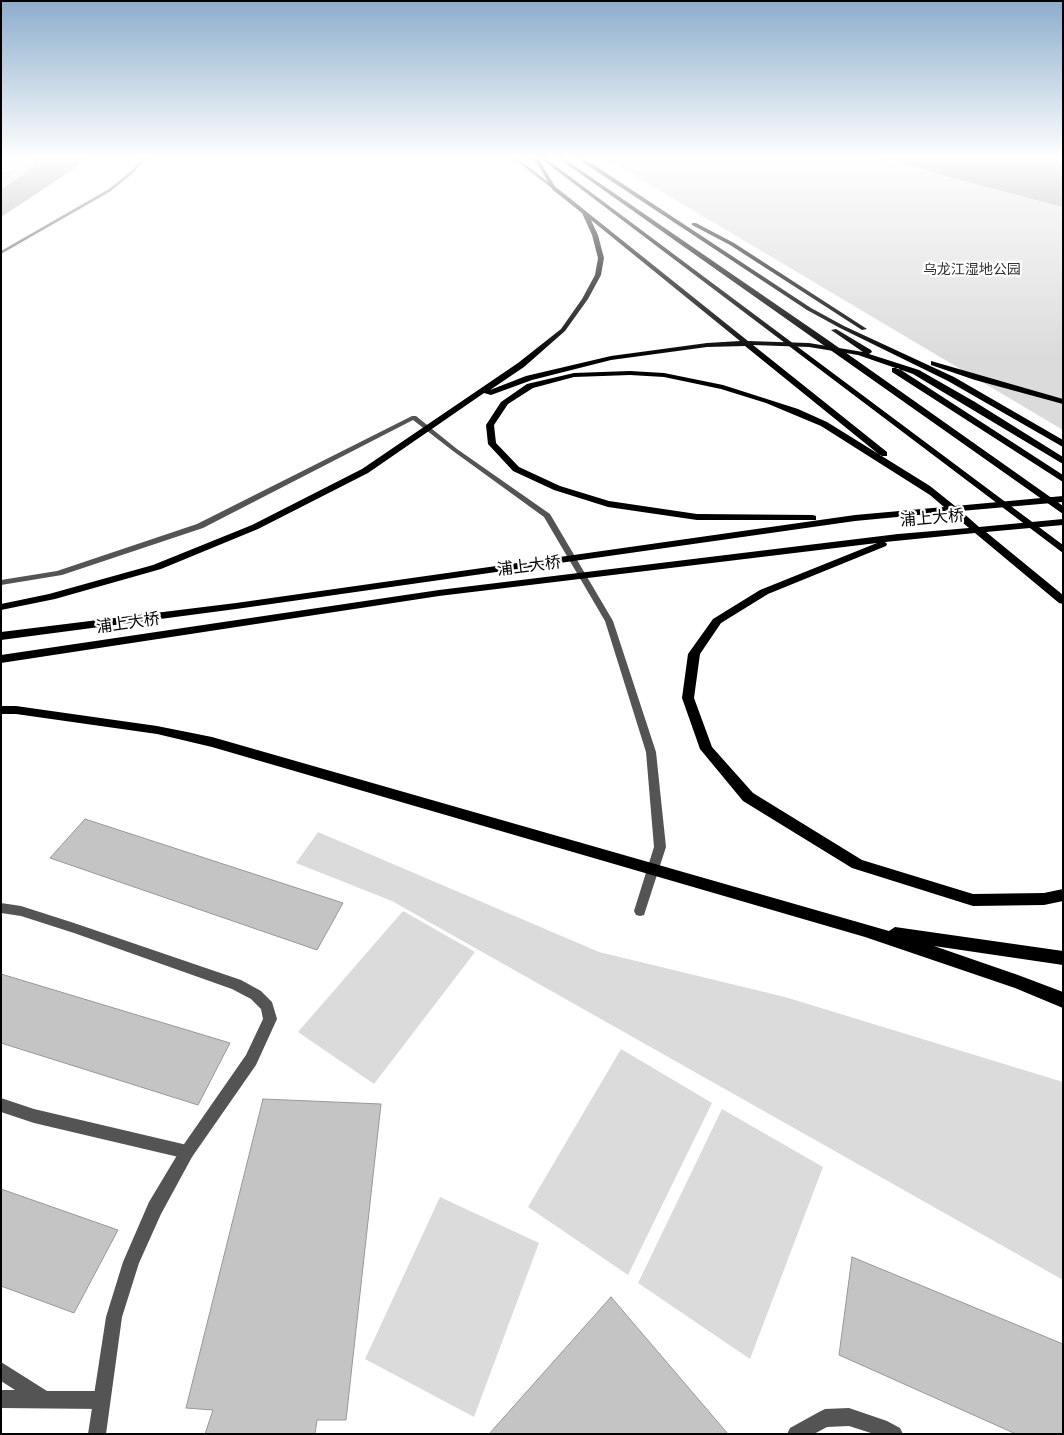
<!DOCTYPE html>
<html>
<head>
<meta charset="utf-8">
<style>
  body { margin:0 }
  #map { position:relative; width:1064px; height:1435px; overflow:hidden; background:#fff; font-family:"Golos Text",sans-serif }
  canvas { display:block }
  .frame { position:absolute; inset:0; border:2px solid #000; pointer-events:none }
</style>
</head>
<body>
<div id="map">
<canvas width="1064" height="1435"></canvas>
<div class="frame"></div>
</div>
<script>
const g = document.querySelector('canvas').getContext('2d');
g.lineJoin = 'round';
function fillPath(path, color) {
  g.fillStyle = color;
  g.fill(path, 'evenodd');
}
function shape(rows) {
  const path = new Path2D();
  for (const r of rows) {
    path.moveTo(r[0], r[1]);
    for (let i = 2; i < r.length; i += 2) path.lineTo(r[i], r[i + 1]);
  }
  return path;
}
function stroke(path, color, width, dash) {
  g.strokeStyle = color;
  g.lineWidth = width;
  g.lineCap = dash ? 'butt' : 'round';
  g.setLineDash(dash || []);
  g.stroke(path);
}
function write(font, color, halo, rows, align = 'center') {
  g.font = font + ' "Golos Text","Noto Sans SC",sans-serif';
  g.lineWidth = 4.5;
  g.setLineDash([]);
  g.textBaseline = 'middle';
  g.strokeStyle = halo;
  g.fillStyle = color;
  for (const [text, x, y, turn = 0] of rows) {
    g.save();
    g.translate(x, y);
    g.rotate((+turn || 0) * Math.PI / 180);
    g.textAlign = isNaN(turn) ? turn : align;
    if (halo) g.strokeText(text, 0, 0);
    g.fillText(text, 0, 0);
    g.restore();
  }
}
fillPath(shape([
  [1,158,37,158,27,171,1,189,1,173,12,169,12,167,1,166],
  [605,158,904,158,1063,200,1063,430],
  [318,832,599,952,785,997,1063,1082,1063,1280,392,901,296,863],
  [403,911,475,952,374,1084,298,1032],
  [621,1049,712,1103,628,1275,528,1207],
  [722,1109,823,1167,750,1359,638,1283],
  [440,1197,539,1243,474,1417,365,1359]
]), '#dbdbdb');
fillPath(shape([
  [37,158,84,158,74,169,1,217,1,189,27,172],
  [882,158,1063,158,1063,207,942,175]
]), '#a2a2a2');
const building = shape([
  [85,819,343,903,317,950,50,858,85,819],
  [1,974,230,1043,198,1105,1,1043,1,974],
  [263,1099,381,1104,346,1420,317,1420,315,1434,205,1434,213,1410,186,1408,263,1099],
  [1,1189,118,1230,74,1313,1,1286,1,1189],
  [852,1257,1063,1344,1063,1434,1016,1434,839,1355,852,1257],
  [611,1297,728,1434,489,1434,611,1297]
]);
fillPath(building, '#c4c4c4');
stroke(building, '#989898', 1);
fillPath(shape([
  [1,1098,34,1109,187,1145,192,1147,194,1152,192,1157,187,1159,34,1123,1,1112,1,1098],
  [1,1362,47,1391,101,1391,107,1394,110,1400,107,1406,101,1409,1,1408,1,1390,15,1390,1,1381,1,1362]
]), '#545454');
fillPath(shape([
  [1,903,21,906,74,923,241,980,261,991,272,1002,277,1019,256,1065,192,1157,161,1214,139,1263,122,1317,106,1434,88,1434,106,1317,123,1262,149,1202,182,1147,246,1055,263,1019,261,1009,251,999,232,989,74,933,21,916,1,913,1,903],
  [849,1408,887,1421,900,1428,903,1434,874,1434,849,1426,827,1427,814,1434,787,1434,790,1428,819,1412,825,1409,849,1408]
]), '#545454');
fillPath(shape([
  [142,158,146,158,133,173,111,191,1,254,1,251,109,189,131,171,142,158],
  [412,416,416,416,457,449,550,514,613,621,656,752,666,847,644,915,640,916,636,915,634,911,654,847,646,752,605,621,544,517,453,451,413,420,203,528,62,575,1,585,1,580,57,571,197,524,412,416]
]), '#545454');
fillPath(shape([
  [513,158,517,158,556,188,556,190,554,190,513,158]
]), '#212121');
fillPath(shape([
  [587,163,591,163,811,308,844,326,954,377,1063,440,1063,447,948,381,840,328,807,310,587,165,587,163],
  [553,188,557,188,748,341,809,343,863,352,831,330,836,329,871,350,872,352,869,354,919,370,975,402,1063,457,1063,464,913,374,858,355,809,347,753,345,887,452,887,456,881,456,745,346,707,347,611,360,532,380,491,395,484,393,368,473,258,529,161,569,55,599,1,610,1,604,49,594,153,565,252,525,362,469,518,363,561,329,582,299,595,275,598,258,592,235,582,213,553,190,553,188],
  [591,220,740,341,707,343,611,356,526,376,490,390,524,367,565,331,588,299,601,275,604,258,598,235,591,220],
  [692,223,696,223,734,243,867,329,862,330,730,245,692,225,692,223],
  [931,361,1063,399,1063,404,975,380,931,365,931,361],
  [892,368,898,368,1063,475,1063,482,892,372,892,368],
  [630,371,664,373,723,385,798,409,827,422,930,486,955,506,1063,496,1063,502,961,511,979,527,1063,519,1063,525,986,532,1063,595,1063,604,1059,603,975,533,885,542,887,544,886,546,768,594,721,623,700,654,694,698,712,747,753,793,862,860,973,894,1044,893,1063,889,1063,901,1044,905,973,906,852,868,743,801,700,749,682,698,688,654,713,619,760,590,877,543,439,596,1,663,1,655,439,590,898,534,969,528,950,512,855,521,236,609,1,640,1,632,236,603,855,515,944,507,930,495,821,426,766,403,721,389,664,377,630,375,574,377,533,388,508,404,494,425,496,443,519,467,560,486,609,501,697,514,813,515,816,516,816,520,697,520,608,507,554,490,513,471,488,444,486,425,501,402,527,384,574,373,630,371],
  [1,706,16,706,157,726,212,737,889,931,895,927,1063,951,1063,965,934,946,1018,975,1063,992,1063,1008,1015,988,865,937,212,747,157,734,16,714,1,714,1,706]
]), '#000');
fillPath(shape([
  [534,158,538,158,557,190,553,190,534,158],
  [540,158,545,158,1063,545,1063,553,540,158],
  [558,158,563,158,825,338,1063,506,1063,514,558,158],
  [575,158,581,158,592,164,587,165,575,158]
]), '#000');
const sky = g.createLinearGradient(0, 0, 0, 359);
sky.addColorStop(0, '#8cadcc');
sky.addColorStop(0.44, '#fff');
sky.addColorStop(1, '#ffffff00');
g.fillStyle = sky;
g.fillRect(0, 0, 1064, 359);
write('14px', '#323232', '#fff', [
  ["乌龙江湿地公园",972,270]
]);
write('16px', '#000', '#fff', [
  ["浦上大桥",932,518,-5],
  ["浦上大桥",529,566,-7],
  ["浦上大桥",128,623,-8]
]);
</script>
</body>
</html>
